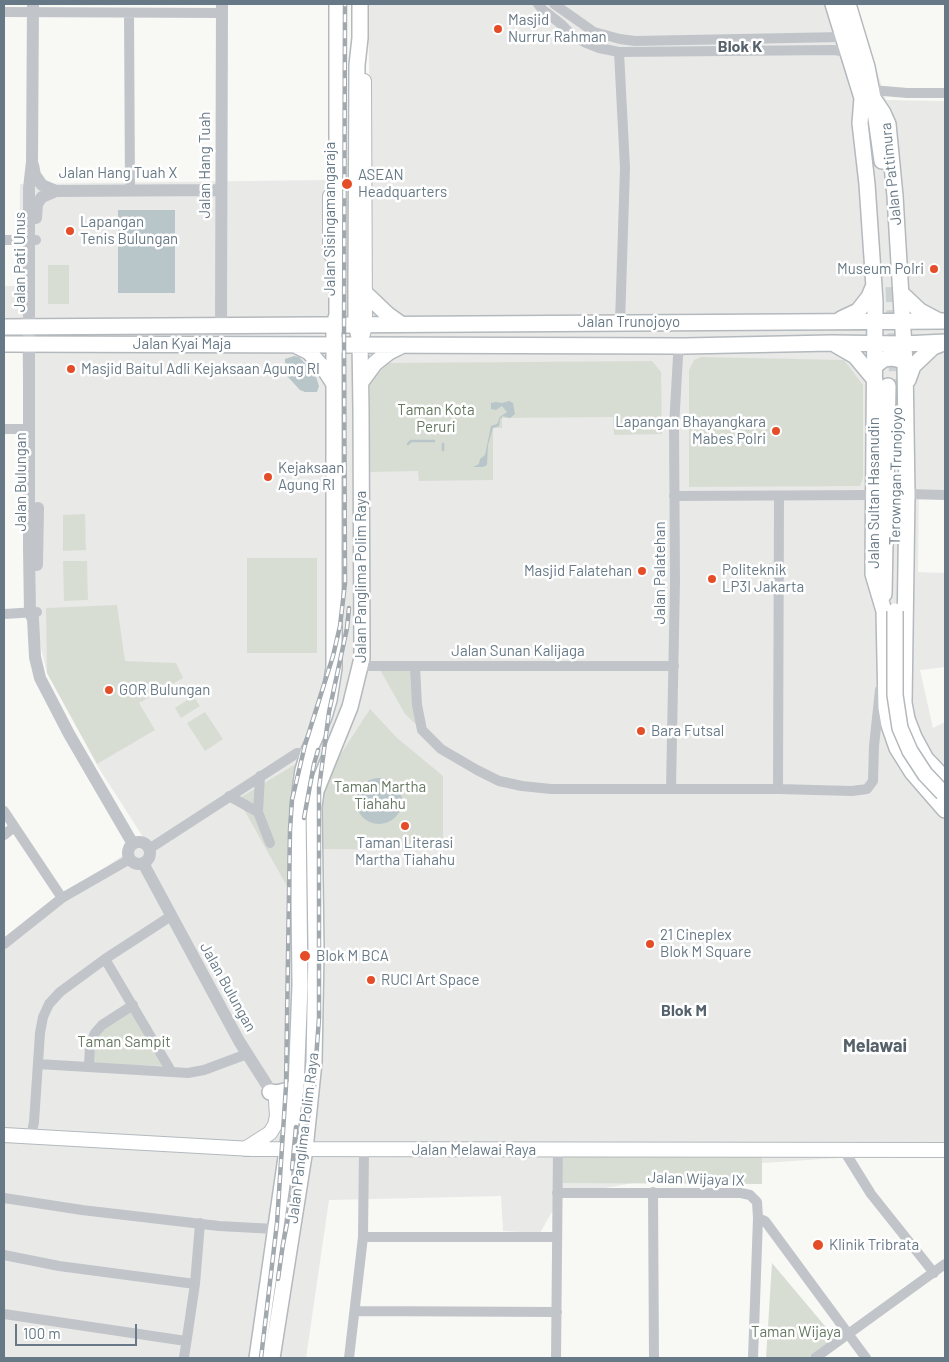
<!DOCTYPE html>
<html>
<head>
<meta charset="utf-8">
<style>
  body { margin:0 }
  #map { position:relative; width:949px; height:1362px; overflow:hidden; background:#f8f8f5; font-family:Barlow,sans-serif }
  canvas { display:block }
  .frame { position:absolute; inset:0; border:5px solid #677986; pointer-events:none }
  .scale { position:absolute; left:15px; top:1324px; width:122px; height:22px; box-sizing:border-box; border:2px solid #677986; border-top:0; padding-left:6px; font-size:15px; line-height:18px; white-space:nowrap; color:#677986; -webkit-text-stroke:4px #fff; paint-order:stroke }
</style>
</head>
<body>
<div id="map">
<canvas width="949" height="1362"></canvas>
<div class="frame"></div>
<div class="scale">100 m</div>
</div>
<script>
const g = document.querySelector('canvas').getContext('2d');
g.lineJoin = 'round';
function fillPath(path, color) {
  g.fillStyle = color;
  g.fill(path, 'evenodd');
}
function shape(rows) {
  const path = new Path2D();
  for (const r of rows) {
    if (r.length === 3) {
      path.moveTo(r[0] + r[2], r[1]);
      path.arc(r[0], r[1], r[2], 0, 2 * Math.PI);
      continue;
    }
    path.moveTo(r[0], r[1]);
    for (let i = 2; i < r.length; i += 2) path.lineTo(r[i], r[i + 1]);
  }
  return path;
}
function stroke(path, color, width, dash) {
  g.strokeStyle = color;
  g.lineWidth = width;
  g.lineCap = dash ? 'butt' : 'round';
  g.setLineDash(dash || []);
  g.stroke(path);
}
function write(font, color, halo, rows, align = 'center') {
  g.font = font + ' Barlow,sans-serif';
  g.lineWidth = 5;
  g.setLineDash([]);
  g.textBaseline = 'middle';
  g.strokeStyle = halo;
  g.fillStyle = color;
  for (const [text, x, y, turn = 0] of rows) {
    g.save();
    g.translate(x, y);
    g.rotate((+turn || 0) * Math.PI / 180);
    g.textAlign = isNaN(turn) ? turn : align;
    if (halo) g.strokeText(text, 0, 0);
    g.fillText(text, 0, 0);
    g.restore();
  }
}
fillPath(shape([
  [368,4,856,4,886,100,945,101,945,495,919,495,918,572,945,573,945,667,920,670,933,728,945,722,945,1151,732,1165,561,1196,540,1233,503,1231,501,1196,329,1200,306,1358,4,1358,4,938,145,840,100,770,47,673,30,603,22,349,4,348,4,286,19,286,20,184,325,180,371,183]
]), '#e9e9e8');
fillPath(shape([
  [48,265,69,265,69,304,48,304],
  [701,357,844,360,863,385,863,478,860,486,689,487,689,370,694,360],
  [652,361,661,372,662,434,614,435,613,417,502,418,502,428,493,428,493,480,419,481,418,471,370,472,370,382,388,363],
  [85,514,86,550,63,551,63,515],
  [247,558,317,558,317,653,247,653],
  [63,561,87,561,88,600,64,601],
  [117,605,125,661,176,663,183,678,139,703,155,730,97,764,47,673,46,608],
  [379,668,417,669,420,728,405,714],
  [193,696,200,706,181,718,175,708],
  [370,709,397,738,443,776,443,850,321,849,319,796,328,774],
  [205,712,223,739,205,751,187,723],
  [304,759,296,780,291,802,292,895,238,799],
  [132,1010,166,1066,94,1064,93,1046,105,1027],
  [563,1156,762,1157,762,1184,563,1183],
  [772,1263,835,1338,808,1358,766,1358]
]), '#d8ddd4');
fillPath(shape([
  [118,210,175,210,175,293,118,293],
  [294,356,299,357,315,374,319,386,317,392,305,392,300,390,287,376,285,371,285,359],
  [509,401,513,403,515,414,510,418,503,416,500,419,499,426,493,428,488,445,487,465,483,467,473,467,479,464,480,459,485,455,491,426,497,424,500,417,507,412,502,406,496,410,491,409,491,403,496,402,502,403],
  [379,801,23]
]), '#b8c5c9');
stroke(shape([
  [408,444,411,441,434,441],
  [443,444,443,450]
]), '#b8c5c9', 2.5);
stroke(shape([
  [893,287,897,387]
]), '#ccd2d4', 15, [15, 8]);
const secondary = shape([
  [330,196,330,254],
  [363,334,365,324,364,81],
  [4,1135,252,1149,945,1150],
  [245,1149,270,1133,275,1125,277,1116,276,1100]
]);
const primary = shape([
  [833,4,862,98,860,123,867,184,875,302,873,574,884,611,886,708,889,725,897,748,912,772,945,810],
  [848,4,867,67,873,98,883,113,888,124,895,196,905,364,907,494,904,703,907,719,914,737,926,759,945,779],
  [874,105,882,161],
  [365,293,387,314,401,324],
  [901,293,920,311,937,320],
  [841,319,858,311,869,297,874,285],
  [4,327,945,321],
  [4,344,685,346,832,343,904,344,945,342],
  [295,345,309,352,325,370,334,384],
  [836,345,855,356,875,380],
  [876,365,884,359,891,358,901,360,905,364],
  [908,380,913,366,933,347,941,344],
  [361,382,375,363,389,352,403,345],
  [884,594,888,386],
  [270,1092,277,1093,296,1088],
  [257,1358,296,1088,300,985,298,811,301,784,303,770,308,753,324,717,329,700,334,668,334,324,337,315,337,4],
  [272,1358,305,1149,314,1062,316,951,314,807,316,791,350,707,362,658,361,410,360,341,356,324,356,283,357,65,360,38,360,4]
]);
stroke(secondary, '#b3b9bd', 16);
stroke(primary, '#b4b9bd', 18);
stroke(shape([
  [538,4,543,10,561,24,572,35,584,42,599,48,619,52,834,50,847,52],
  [554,4,594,32,620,39,635,41,842,37],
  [4,12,222,13],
  [129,13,130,190],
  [619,52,625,168,620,323],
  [872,90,907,93,945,93],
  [4,240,36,240],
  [4,429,30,429],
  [907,494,945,495],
  [674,496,873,495],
  [4,614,37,612],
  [361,666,674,666],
  [415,666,417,705,422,730,441,749,477,770,499,781,522,786,551,789,778,789,852,791,867,789,873,781,874,746,880,690],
  [260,776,258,812,270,843],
  [671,789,675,581,674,427,678,356,680,350,685,346],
  [778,789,779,496],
  [229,796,258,812],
  [4,811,62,898],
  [4,835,14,827],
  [149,849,297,753,308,753],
  [4,944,62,898,130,859],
  [105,959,171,1071],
  [38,1064,188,1073,204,1070,247,1054],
  [89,1066,90,1045,95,1033,102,1025,133,1005],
  [31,1136,34,1122,40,1033,43,1017,49,1004,60,992,105,959,171,916],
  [843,1149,871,1194,934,1273],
  [653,1192,654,1358],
  [557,1193,741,1193,750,1195,757,1202,758,1218,753,1358],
  [4,1198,82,1210,219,1226,275,1229],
  [758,1218,765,1221,768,1225,866,1358],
  [363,1237,557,1237],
  [4,1255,59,1266,195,1284],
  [355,1311,557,1312],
  [4,1314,186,1341],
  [184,1358,195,1284,200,1223],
  [349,1358,363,1237,364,1150],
  [556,1358,558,1150],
  [815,1358,945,1264]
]), '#c1c5c9', 10);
stroke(shape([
  [33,4,32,162,29,188,29,549,30,613,33,619,35,657,40,678,69,734,133,844],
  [33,165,35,175,42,185,56,191,221,190],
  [36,218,37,204,42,197,56,191],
  [221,326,222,4],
  [37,565,38,508],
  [139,853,11],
  [143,863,239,1041,291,1123]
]), '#c1c5c9', 12);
stroke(secondary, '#fff', 14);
stroke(primary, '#fff', 15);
const rail = shape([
  [304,818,314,764,318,750],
  [292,1169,296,1127],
  [278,1279,283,1244,314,1087,319,1018,319,788,329,712,347,628,349,608],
  [261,1358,277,1223,286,1086,290,830,292,800,305,745,333,656,340,626,345,583,344,336,345,4]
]);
stroke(rail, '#a2a9ae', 4.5);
stroke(rail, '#fff', 2.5, [8]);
const primaryBridge = shape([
  [895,611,895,695,900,728,910,751,925,774,943,793]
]);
stroke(primaryBridge, '#b4b9bd', 18, []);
stroke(primaryBridge, '#fff', 15);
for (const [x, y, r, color] of [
  [498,29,5,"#e44d28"],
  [347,184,6,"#e44d28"],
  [70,231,5,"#e44d28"],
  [934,269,5,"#e44d28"],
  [71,369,5,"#e44d28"],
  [776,431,5,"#e44d28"],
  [268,477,5,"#e44d28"],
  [642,571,5,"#e44d28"],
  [712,579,5,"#e44d28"],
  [109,690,5,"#e44d28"],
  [641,731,5,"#e44d28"],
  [405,826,5,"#e44d28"],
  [650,944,5,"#e44d28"],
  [305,956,6,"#e44d28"],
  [371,980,5,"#e44d28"],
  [818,1245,6,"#e44d28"]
]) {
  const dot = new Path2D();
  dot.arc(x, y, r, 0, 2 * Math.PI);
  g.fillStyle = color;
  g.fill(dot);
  stroke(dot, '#fff', 2);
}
write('15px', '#677986', '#fff', [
  ["Masjid",508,20],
  ["Nurrur Rahman",508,37],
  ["ASEAN",358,175],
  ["Headquarters",358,192],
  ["Lapangan",80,222],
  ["Tenis Bulungan",80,239],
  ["Museum Polri",924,269,"right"],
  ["Masjid Baitul Adli Kejaksaan Agung RI",81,369],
  ["Lapangan Bhayangkara",766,422,"right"],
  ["Mabes Polri",766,439,"right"],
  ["Kejaksaan",278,468],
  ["Agung RI",278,485],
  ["Politeknik",722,570],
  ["LP3I Jakarta",722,587],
  ["Masjid Falatehan",632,571,"right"],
  ["GOR Bulungan",119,690],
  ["Bara Futsal",651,731],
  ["Taman Literasi",405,843,"center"],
  ["Martha Tiahahu",405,860,"center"],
  ["21 Cineplex",660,935],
  ["Blok M Square",660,952],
  ["Blok M BCA",316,956],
  ["RUCI Art Space",381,980],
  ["Klinik Tribrata",829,1245]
], 'left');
write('15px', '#677986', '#fff', [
  ["Jalan Hang Tuah",205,165,-90],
  ["Jalan Hang Tuah X",118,173],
  ["Jalan Pattimura",891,174,-96],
  ["Jalan Sisingamangaraja",330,219,-90],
  ["Jalan Pati Unus",20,262,-90],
  ["Jalan Trunojoyo",629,322],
  ["Jalan Kyai Maja",182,344],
  ["Terowngan Trunojoyo",896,476,-89],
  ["Jalan Bulungan",21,482,-90],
  ["Jalan Sultan Hasanudin",874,493,-90],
  ["Jalan Palatehan",660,573,-90],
  ["Jalan Panglima Polim Raya",361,577,-90],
  ["Jalan Sunan Kalijaga",518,651],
  ["Jalan Bulungan",228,987,61],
  ["Jalan Panglima Polim Raya",303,1138,-83],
  ["Jalan Melawai Raya",474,1150],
  ["Jalan Wijaya IX",696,1179,2]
]);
write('15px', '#667861', '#fff', [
  ["Taman Kota",436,410],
  ["Peruri",436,427],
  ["Taman Martha",380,787],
  ["Tiahahu",380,804],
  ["Taman Sampit",124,1042],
  ["Taman Wijaya",796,1332]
]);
write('bold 16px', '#55626b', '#fff', [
  ["Blok K",740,47],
  ["Blok M",684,1011]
]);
write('bold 18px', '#55626b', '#fff', [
  ["Melawai",875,1046]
]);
</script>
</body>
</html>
